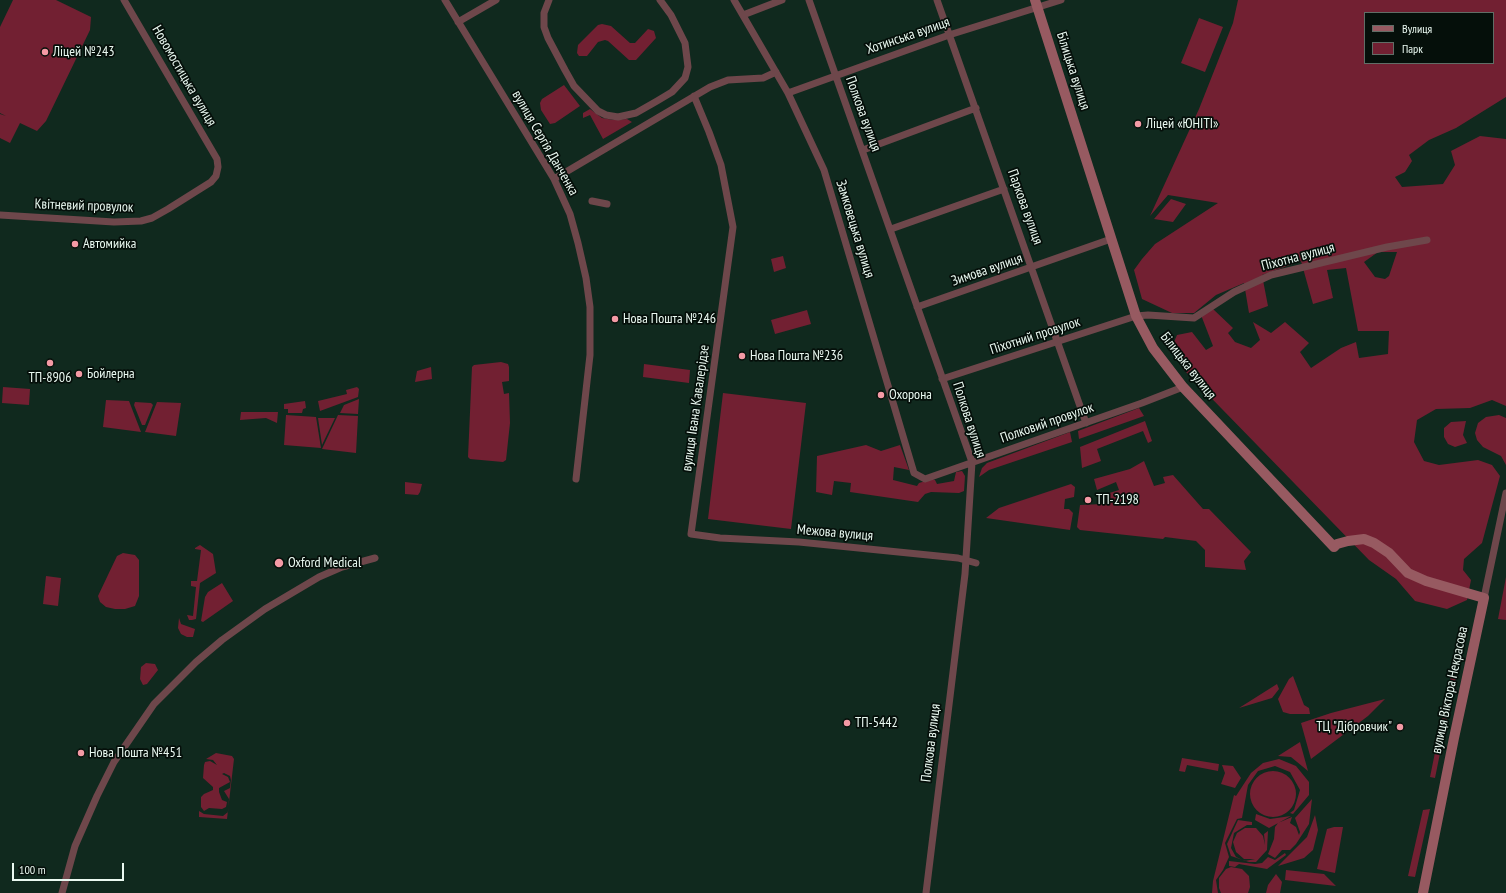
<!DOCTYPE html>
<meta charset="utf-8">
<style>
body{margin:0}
#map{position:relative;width:1506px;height:893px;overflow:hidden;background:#10291e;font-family:"PT Sans Narrow",sans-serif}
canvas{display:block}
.legend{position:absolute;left:1364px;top:12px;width:130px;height:52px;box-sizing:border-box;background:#050f0a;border:1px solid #616d66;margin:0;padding:5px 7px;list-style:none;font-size:12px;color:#eaf9f1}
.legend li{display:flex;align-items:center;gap:8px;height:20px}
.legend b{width:20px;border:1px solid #616d66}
.scale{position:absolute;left:12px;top:863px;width:112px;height:18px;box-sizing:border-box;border:2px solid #eaf9f1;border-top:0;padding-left:5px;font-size:12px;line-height:14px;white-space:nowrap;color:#eaf9f1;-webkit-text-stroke:3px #050f0a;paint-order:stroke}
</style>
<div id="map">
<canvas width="1506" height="893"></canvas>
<ul class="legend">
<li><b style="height:5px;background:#975a61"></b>Вулиця</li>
<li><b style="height:11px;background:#722032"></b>Парк</li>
</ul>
<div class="scale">100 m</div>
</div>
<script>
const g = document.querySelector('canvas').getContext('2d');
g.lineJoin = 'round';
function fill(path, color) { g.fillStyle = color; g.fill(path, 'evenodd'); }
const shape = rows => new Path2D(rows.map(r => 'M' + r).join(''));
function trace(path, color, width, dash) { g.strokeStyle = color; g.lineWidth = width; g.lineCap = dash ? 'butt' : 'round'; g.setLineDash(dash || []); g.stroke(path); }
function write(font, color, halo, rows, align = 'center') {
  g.font = font + ' "PT Sans Narrow",sans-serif'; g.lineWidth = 3.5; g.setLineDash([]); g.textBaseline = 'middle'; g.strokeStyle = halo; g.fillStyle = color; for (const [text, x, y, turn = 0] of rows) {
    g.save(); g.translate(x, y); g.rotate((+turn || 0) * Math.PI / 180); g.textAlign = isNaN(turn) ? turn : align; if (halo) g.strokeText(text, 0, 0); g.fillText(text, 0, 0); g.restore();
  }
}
fill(shape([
 [13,0,56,0,91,17,90,30,46,121,37,131,20,123,10,143,0,138,0,114,6,116,0,113,0,27],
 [1238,0,1506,0,1506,97,1456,128,1429,140,1409,155,1412,161,1405,172,1395,177,1402,187,1443,184,1455,165,1451,151,1480,136,1506,139,1506,406,1492,400,1470,408,1436,409,1417,420,1414,442,1424,461,1439,465,1478,460,1492,465,1500,476,1482,543,1464,559,1463,570,1471,580,1467,600,1447,609,1415,601,1396,579,1369,560,1184,370,1171,349,1177,335,1192,332,1206,350,1213,346,1201,315,1213,309,1233,328,1228,333,1235,342,1251,348,1260,340,1253,322,1271,333,1285,322,1309,343,1300,352,1311,368,1341,348,1356,342,1359,358,1388,354,1389,331,1358,331,1346,268,1327,270,1333,298,1313,304,1301,261,1262,275,1268,306,1249,313,1244,283,1216,295,1194,313,1172,313,1142,299,1134,270,1142,259,1155,244,1218,203,1168,195,1150,216,1199,109,1233,23],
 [1365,13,1493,13,1493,63,1365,63],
 [1378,252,1397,252,1389,276,1385,279,1375,277,1364,262],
 [1199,18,1223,27,1205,72,1181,63],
 [602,24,611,26,630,43,635,43,648,29,654,31,656,38,636,60,629,60,608,41,605,40,598,42,587,56,579,56,577,53,578,45,598,25],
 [564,85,580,106,555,123,550,124,541,110,540,103,542,99],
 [590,109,602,118,614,120,627,119,632,122,603,139,590,115,583,118,583,113],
 [1171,199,1186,204,1173,222,1154,219],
 [783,256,786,268,774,272,771,259],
 [807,310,811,324,775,334,771,320],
 [501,362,508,364,509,367,509,381,502,382,504,394,509,393,510,423,506,460,503,462,470,459,468,457,472,367,474,365],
 [644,364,690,370,689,383,643,377],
 [431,367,432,379,415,382,417,371],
 [3,387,30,389,29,405,2,403],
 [357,387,359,389,358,397,320,411,318,401,347,394,346,390],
 [723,393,806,403,791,529,708,519],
 [359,399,358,414,340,413,344,405],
 [106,400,129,401,141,432,103,427],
 [305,401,306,408,303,409,302,413,288,413,288,409,284,409,284,404],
 [135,402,151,403,153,405,145,425,142,425,134,405],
 [157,402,181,403,176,436,145,432],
 [1139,408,1144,416,1079,439,1078,431],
 [241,412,278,412,277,423,266,418,240,420],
 [286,415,316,417,321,448,284,445],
 [338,415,358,416,356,453,322,449],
 [1499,415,1506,418,1506,465,1501,456,1483,447,1477,440,1475,433,1478,423,1486,417],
 [318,418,335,418,322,445],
 [1145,421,1152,441,1148,443,1143,431,1097,449,1101,461,1082,468,1080,447],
 [1466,421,1463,435,1467,443,1455,447,1448,444,1444,437,1444,428,1451,422],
 [1070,432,1072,442,989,470,979,477,982,468,987,463],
 [866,445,881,451,900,445,909,470,894,467,893,480,917,486,919,483,932,479,935,480,937,484,954,481,956,472,962,471,965,476,964,491,959,493,931,492,925,494,918,502,850,492,851,483,834,481,832,495,816,492,817,456],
 [1144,461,1154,486,1165,483,1163,477,1173,475,1203,509,1209,509,1251,552,1244,561,1246,570,1205,567,1205,550,1196,541,1165,537,1163,539,1080,530,1077,527,1080,505,1103,504,1103,495,1119,490,1116,482,1097,490,1094,479,1130,469],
 [405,482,422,484,420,492,418,495,405,494],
 [1071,484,1075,487,1074,497,1065,499,1064,509,1069,509,1073,513,1070,530,986,518,999,508],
 [200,545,213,554,216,573,200,583,196,619,192,620,189,620,187,615,193,616,196,587,191,586,191,581,197,581,201,550,195,549,195,548],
 [123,553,135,555,139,560,139,596,135,606,125,609,115,609,106,607,100,602,98,596,117,556],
 [46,576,61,578,58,606,43,604],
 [1506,577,1506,620,1498,619],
 [222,583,233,601,203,622,201,621,205,597,208,592],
 [179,618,181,624,195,629,193,637,187,637,181,634,178,628],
 [146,663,155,664,158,670,147,684,143,685,140,679,141,667],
 [1293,676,1304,705,1309,708,1310,714,1290,714,1283,712,1278,699,1289,679],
 [1451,676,1456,677,1449,708,1444,707],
 [1277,684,1279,689,1272,698,1239,708],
 [1385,699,1368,716,1311,759,1301,723,1331,713],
 [1442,718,1447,719,1435,778,1430,777],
 [1300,742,1308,771,1291,757,1278,756],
 [216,753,232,756,234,759,227,819,199,817,199,811,204,814,223,816,228,812,229,799,224,791,230,788,231,780,230,776,224,773,222,774,228,777,230,782,219,788,219,792,222,800,227,802,226,807,222,809,209,808,204,811,201,807,201,797,204,794,213,790,213,787,203,778,204,765,205,762,210,761,217,765,213,760,206,759],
 [1182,758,1219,764,1218,771,1187,765,1185,772,1179,771],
 [1279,759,1296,766,1309,782,1309,795,1293,814,1290,813,1294,810,1300,790,1290,772,1275,766,1258,771,1248,785,1242,818,1237,819,1225,843,1229,857,1223,870,1216,880,1218,893,1212,893,1213,881,1234,795,1236,796,1251,773,1263,763],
 [1222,765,1233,766,1241,778,1235,788,1221,784,1225,773],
 '1250 794a23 23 0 1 1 46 0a23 23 0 1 1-46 0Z',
 [1312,799,1309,824,1296,844,1290,850,1282,850,1275,858,1268,854,1274,839,1275,827,1278,823,1292,817,1290,823,1296,827,1299,835,1300,832,1295,818],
 [1430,809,1415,877,1408,876,1423,810],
 [1256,814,1270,819,1291,816,1269,828,1255,820],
 [1315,815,1318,830,1313,850,1304,858,1278,866,1307,837],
 [1238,820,1252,822,1252,825,1247,825,1234,833,1231,848,1236,857,1245,861,1255,859,1244,859,1236,852,1233,842,1237,833,1245,828,1256,828,1263,836,1265,845,1264,834,1268,831,1267,850,1256,862,1249,862,1231,856,1227,844],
 [1334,827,1343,827,1335,873,1317,869,1327,829],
 [1285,853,1286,855,1267,869,1239,864,1235,867,1229,866,1229,861,1255,864,1262,863,1268,857,1275,860],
 [1231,867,1242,869,1249,876,1250,887,1248,893,1221,893,1219,888,1219,878,1226,869],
 [1286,870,1324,874,1336,886,1285,880],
 [1276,874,1282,882,1280,893,1266,893,1268,885]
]), '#722032');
trace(shape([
 [445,0,554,179,570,214,578,243,586,278,590,307,590,355,576,479],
 [549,0,544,13,544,27,548,38,565,70,574,86,598,111,606,115,618,117,636,113,657,101,672,92,685,78,688,67,685,43,671,15,660,0],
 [734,0,788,93,824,170,914,473,925,479,1142,403,1183,387],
 [809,0,972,462,965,574,926,893],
 [937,0,1086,423],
 [743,15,782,0],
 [458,22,496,0],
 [788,93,949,35,1061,0],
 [694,96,709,132,721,165,733,227,691,534,720,538,799,542,958,558,976,563],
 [863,150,976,108],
 [554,179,710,87,728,80,763,78,776,72],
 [592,201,607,204],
 [0,215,114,222,141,221,152,218,168,209,211,182,216,176,218,167,217,159,124,0],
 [891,229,1004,189],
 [917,307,1111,239],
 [942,379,1136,316,1148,315,1194,318,1234,292,1271,275,1387,247,1427,240],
 [1484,598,1506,493],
 [62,893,75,846,97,796,114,762,154,704,196,662,222,640,265,609,319,577,342,567,375,558]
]), '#6e474b', 7);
trace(shape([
 [1035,0,1136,316,1153,348,1183,387,1334,547,1337,544,1348,541,1364,539,1374,543,1389,553,1408,573,1426,581,1484,598,1454,738,1423,893]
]), '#975a61', 10);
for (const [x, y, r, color] of [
 [45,52,4,"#f49aa5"],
 [1138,124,4,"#f49aa5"],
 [75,244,4,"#f49aa5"],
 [615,319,4,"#f49aa5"],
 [742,356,4,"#f49aa5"],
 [50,363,4,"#f49aa5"],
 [79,374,4,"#f49aa5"],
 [881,395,4,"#f49aa5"],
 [1088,500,4,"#f49aa5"],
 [279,563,5,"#f49aa5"],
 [847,723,4,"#f49aa5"],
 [1400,727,4,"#f49aa5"],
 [81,753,4,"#f49aa5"]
]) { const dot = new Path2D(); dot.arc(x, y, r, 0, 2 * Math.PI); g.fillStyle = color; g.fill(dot); trace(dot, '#050f0a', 1.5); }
write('14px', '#eaf9f1', '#050f0a', [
 ["Хотинська вулиця",908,36,-19],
 ["Білицька вулиця",1073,71,72],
 ["Новомостицька вулиця",184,76,60],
 ["Полкова вулиця",863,114,70],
 ["вулиця Сергія Данченка",545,143,60],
 ["Квітневий провулок",84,206,2],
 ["Паркова вулиця",1025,207,70],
 ["Замковецька вулиця",855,229,73],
 ["Піхотна вулиця",1298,257,-15],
 ["Зимова вулиця",987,270,-19],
 ["Піхотний провулок",1035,336,-18],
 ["Білицька вулиця",1188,366,52],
 ["вулиця Івана Кавалерідзе",696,408,-82],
 ["Полкова вулиця",969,420,72],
 ["Полковий провулок",1047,423,-19],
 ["Межова вулиця",835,533,5],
 ["вулиця Віктора Некрасова",1450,690,-78],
 ["Полкова вулиця",931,743,-83]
]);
write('14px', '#eaf9f1', '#050f0a', [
 ["Ліцей №243",53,52],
 ["Ліцей «ЮНІТІ»",1146,124],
 ["Автомийка",83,244],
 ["Нова Пошта №246",623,319],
 ["Нова Пошта №236",750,356],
 ["Бойлерна",87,374],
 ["ТП-8906",50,378,"center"],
 ["Охорона",889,395],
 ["ТП-2198",1096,500],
 ["Oxford Medical",288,563],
 ["ТП-5442",855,723],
 ["ТЦ \"Дібровчик\"",1392,727,"right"],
 ["Нова Пошта №451",89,753]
], 'left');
</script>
